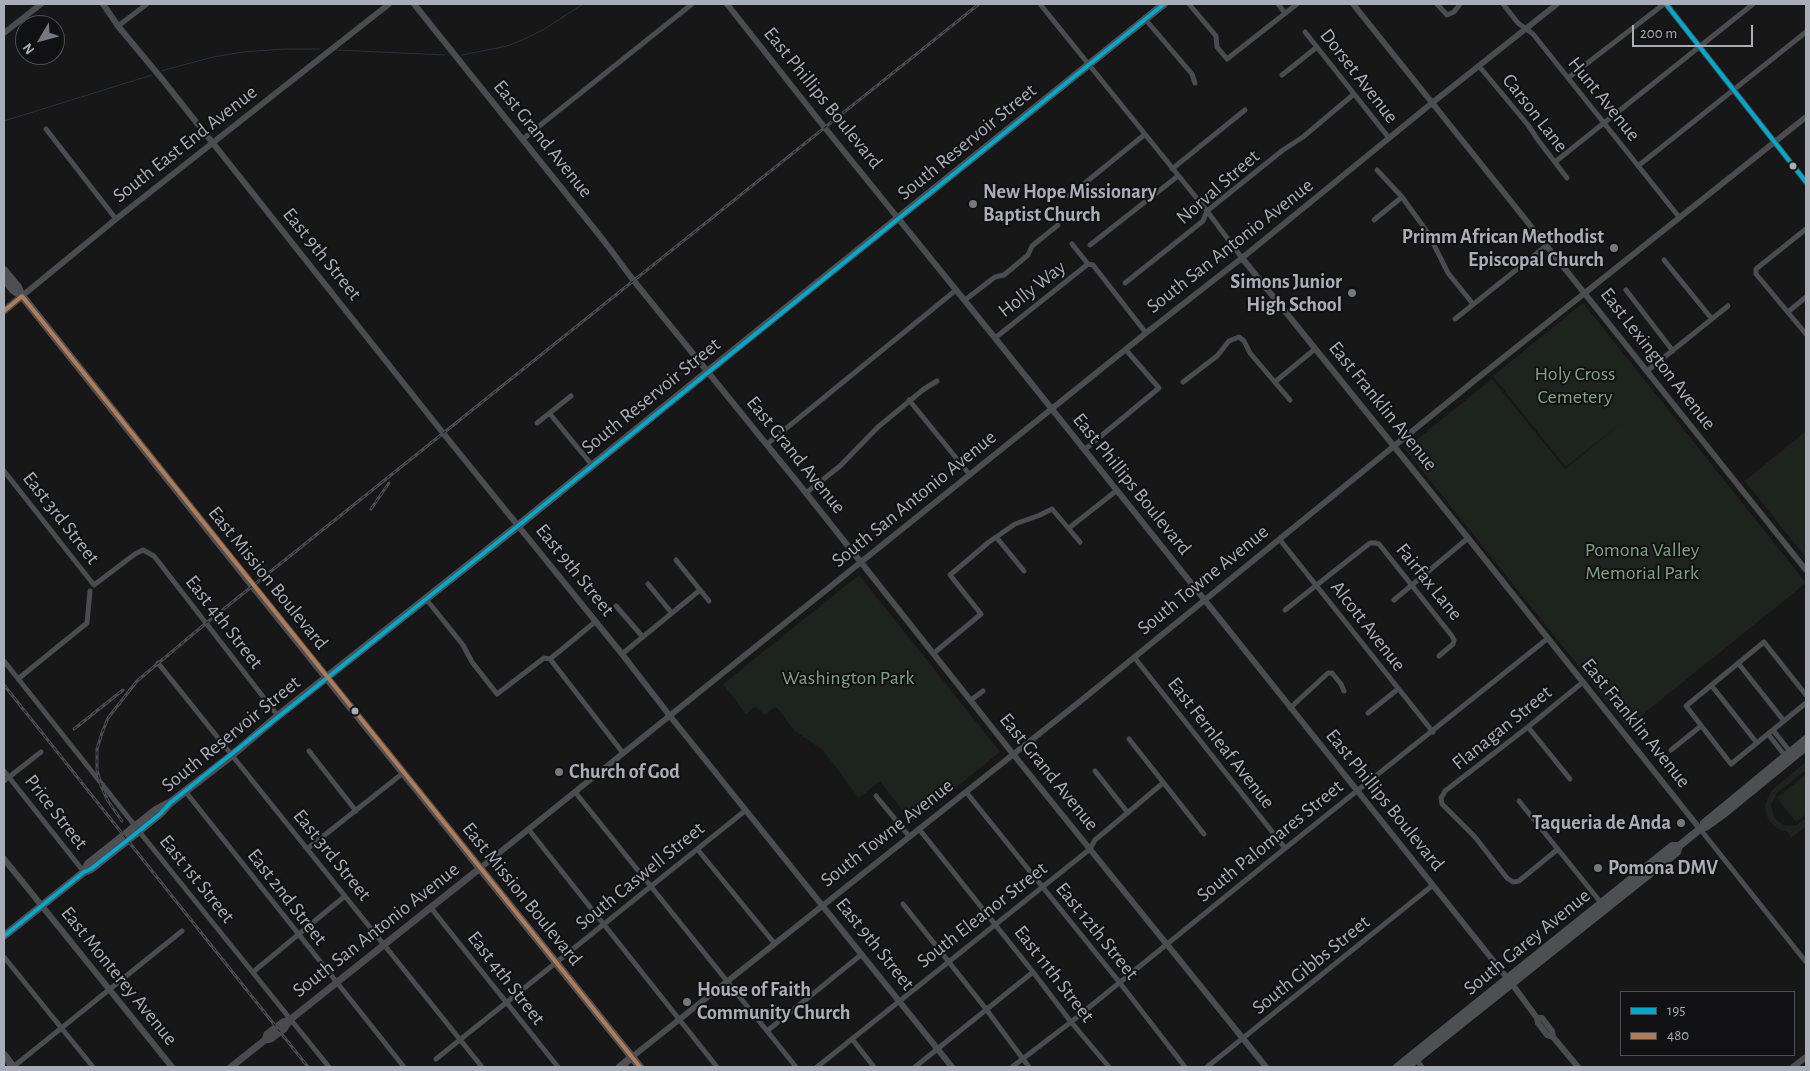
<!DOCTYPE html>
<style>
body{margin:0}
#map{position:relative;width:1810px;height:1071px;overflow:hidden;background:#171717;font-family:"Alegreya Sans",sans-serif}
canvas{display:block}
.frame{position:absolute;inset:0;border:5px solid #a8adb8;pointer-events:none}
.legend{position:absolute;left:1620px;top:991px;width:175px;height:65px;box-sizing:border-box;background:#111113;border:1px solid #4d4f55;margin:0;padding:6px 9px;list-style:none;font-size:15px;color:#a8adb8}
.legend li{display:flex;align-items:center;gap:10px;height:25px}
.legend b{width:25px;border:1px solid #4d4f55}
.north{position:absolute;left:15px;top:15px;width:50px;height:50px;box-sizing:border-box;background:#111113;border:1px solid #4d4f55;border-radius:50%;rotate:233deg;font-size:14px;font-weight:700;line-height:20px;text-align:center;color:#a8adb8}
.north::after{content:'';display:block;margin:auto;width:18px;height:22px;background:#757880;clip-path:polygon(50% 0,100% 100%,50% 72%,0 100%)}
.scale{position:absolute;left:1632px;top:25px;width:121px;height:22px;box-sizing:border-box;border:2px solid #a8adb8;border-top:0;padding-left:6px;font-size:15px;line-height:18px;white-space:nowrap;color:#a8adb8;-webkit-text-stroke:4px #111113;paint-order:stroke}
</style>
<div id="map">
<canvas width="1810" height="1071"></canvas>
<div class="frame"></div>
<ul class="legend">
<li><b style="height:6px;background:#00a9ce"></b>195</li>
<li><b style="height:6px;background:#b07c57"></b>480</li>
</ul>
<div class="north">N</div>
<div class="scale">200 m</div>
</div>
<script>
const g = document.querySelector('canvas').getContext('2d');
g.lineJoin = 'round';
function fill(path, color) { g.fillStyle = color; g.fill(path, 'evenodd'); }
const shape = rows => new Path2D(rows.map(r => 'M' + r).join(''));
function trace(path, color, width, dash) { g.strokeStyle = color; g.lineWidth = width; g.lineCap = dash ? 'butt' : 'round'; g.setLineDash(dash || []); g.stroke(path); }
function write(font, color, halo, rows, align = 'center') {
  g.font = font + ' "Alegreya Sans",sans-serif'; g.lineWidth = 4; g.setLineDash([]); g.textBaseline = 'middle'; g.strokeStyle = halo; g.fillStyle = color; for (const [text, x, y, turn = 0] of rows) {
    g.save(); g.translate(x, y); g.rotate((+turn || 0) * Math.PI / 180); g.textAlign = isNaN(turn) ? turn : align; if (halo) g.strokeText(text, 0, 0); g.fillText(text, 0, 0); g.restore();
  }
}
fill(shape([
 [1583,303,1806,583,1627,727,1405,449,1492,379,1565,469,1634,413,1566,467,1493,376],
 [1806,431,1806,558,1745,481],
 [859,575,1000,752,914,821,910,820,880,781,859,798,823,750,795,731,777,708,775,707,764,715,756,706,746,714,723,684],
 [1806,762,1806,770,1777,793,1771,805,1774,818,1783,825,1795,826,1806,819,1806,826,1791,838,1788,832,1778,829,1770,822,1766,814,1765,804,1772,790],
 [1806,774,1806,814,1796,822,1777,798]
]), '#1d241e');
trace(shape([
 [336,50,445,55],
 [462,55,507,46,520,41,543,30,583,4],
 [161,71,213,57,243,52,284,49,319,49],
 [4,121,152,75]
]), '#2a3239', 1);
trace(shape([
 [1040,4,1207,211,1242,258],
 [1189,4,1216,36,1217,47,1227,59,1297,4],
 [1278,4,1285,13],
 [1437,4,1447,15,1454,12,1460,4],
 [1503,4,1518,23,1533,34,1679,217],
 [1145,19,1192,74,1195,83],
 [118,26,147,4],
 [1305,32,1389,138],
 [1479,66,1528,125,1538,140,1567,178],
 [1282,75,1317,47],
 [1568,78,1664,4],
 [46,129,116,219],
 [523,139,692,4],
 [1555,162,1753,4],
 [1638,166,1806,32],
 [1172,169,1245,110],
 [1377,170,1402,197,1428,233,1448,273,1473,304],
 [1069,196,1144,135],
 [1374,220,1402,197],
 [1806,229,1756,269,1756,274,1806,334],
 [1072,244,1088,264,1093,265,1146,333],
 [1090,245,1178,176],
 [1664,260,1712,319],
 [1125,283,1203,221,1207,211,1283,150,1303,137,1354,94],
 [1626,290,1673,351],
 [965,300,995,277,1004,275,1028,255,1032,246,1058,225],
 [1788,312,1806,297],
 [1455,319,1546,246],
 [995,338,1088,264],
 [1647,371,1728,306],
 [1276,381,1315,349],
 [1183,382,1217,356,1229,341,1239,337,1244,341,1250,353,1290,400],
 [909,400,970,475],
 [550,414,592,465],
 [537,423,571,396],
 [767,444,956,290],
 [1084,450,1159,388,1126,350],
 [4,471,94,585,135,554,143,550,154,556,278,716],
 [806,493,840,466,878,427,924,389,937,381],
 [1069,528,1116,491],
 [997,538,1024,571],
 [1280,540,1433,732],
 [676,560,709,601],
 [648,584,671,612],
 [426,599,463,645,472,662,497,694,544,658,550,659,595,622],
 [1394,600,1468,538],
 [616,606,642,636],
 [1285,610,1370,543,1375,543,1379,544,1452,636,1454,640,1453,644,1439,656],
 [934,653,981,614,950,575,989,542,1015,524,1040,515,1052,509,1080,542],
 [622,654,700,590],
 [1134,657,1285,848],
 [550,659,623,753],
 [4,661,132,822],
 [158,663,482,1067],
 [1738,663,1784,721],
 [18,679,87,623,90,591],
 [1711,685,1757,743],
 [1806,695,1764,642,1686,706,1731,764,1806,703],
 [971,700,983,691],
 [1290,708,1328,673,1332,673,1341,684,1344,691],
 [1368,713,1398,689],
 [1528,727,1570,779],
 [1773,730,1791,753],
 [1768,734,1786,757],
 [1129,739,1204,834],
 [1671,750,1701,726],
 [309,751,356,811],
 [4,771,84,872],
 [1095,771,1128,813],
 [4,781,41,752],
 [185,791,404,1067],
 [575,792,796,1067],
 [966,792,1120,983,1185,1067],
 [876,796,909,836],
 [1519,801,1602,904],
 [919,829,1033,972,1071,1022,1109,1067],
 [1700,829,1806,962],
 [529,830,717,1067],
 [142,835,329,1067],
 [307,849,403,773],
 [1558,849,1519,881,1513,882,1507,878,1475,837,1442,804,1441,798,1445,791,1528,727,1583,682],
 [698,850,775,944],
 [903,904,986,1009,1029,1067],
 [431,908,558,1067],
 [4,957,93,1067],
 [253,972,345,896],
 [767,1031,862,954],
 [852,1039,874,1067],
 [436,1059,746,810],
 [1417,1060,1422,1067],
 [13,1067,182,931],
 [817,1067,1090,849,1095,840,1163,783],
 [915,1067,1033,972],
 [1012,1067,1071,1022,1278,854,1547,639],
 [1207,1067,1433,885]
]), '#4b4c50', 5);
trace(shape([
 [103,4,118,26,162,79,443,433,622,654,670,716,952,1067],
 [414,4,604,241,634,281,806,493,1013,754,1266,1067],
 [727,4,825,128,995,338,1512,984,1537,1018,1538,1023,1547,1035,1553,1037],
 [1353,4,1806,570],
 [1666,4,1806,182],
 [4,33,41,4],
 [1242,258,1468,538,1700,829],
 [22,296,116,219,389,4],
 [4,859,172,1067],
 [479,869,1146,333,1242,258,1432,103,1557,4],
 [1537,1018,1542,1018,1552,1031,1553,1037,1578,1067],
 [632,1057,1083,699,1474,381,1806,117],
 [1793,1067,1806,1057]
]), '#4b4c50', 6);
trace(shape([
 [4,311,22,296],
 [265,1040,267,1034,283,1022,291,1019,479,869],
 [231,1067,265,1040,271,1039,284,1029,291,1019]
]), '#4a4a4e', 7);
trace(shape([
 [4,270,18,287,22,296,253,586,640,1067],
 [4,279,13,290,22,296],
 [1704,823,1806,739],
 [84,872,88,864,156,810,167,804],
 [4,936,84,872,91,869,129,839,160,814,170,803,232,755,278,716,519,525,748,339,1164,4],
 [4,1055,13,1067],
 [620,1067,632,1057],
 [1397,1067,1672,846,1679,846],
 [1407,1067,1677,852,1679,846,1700,829,1707,826,1725,813,1806,747]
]), '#4d4f52', 8);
const rail = shape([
 [371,509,389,483],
 [4,685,308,1067],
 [74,729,123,690],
 [122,821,108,801,101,786,97,769,97,749,102,733,108,718,137,681,205,624,979,4]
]);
trace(rail, '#4b4c4f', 3);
trace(rail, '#111113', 1, [4]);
trace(shape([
 [132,822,142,835]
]), '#4b4c50', 5);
trace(shape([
 [1666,4,1806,182],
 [4,936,84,872,91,869,129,839,160,814,170,803,519,525,1164,4]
]), '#00a9ce', 4);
trace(shape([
 [4,311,22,296,640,1067]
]), '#b07c57', 4);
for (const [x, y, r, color] of [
 [1793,166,4.5,"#a8adb8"],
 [973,204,5,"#757880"],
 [1614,248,5,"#757880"],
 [1352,293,5,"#757880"],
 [355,711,4.5,"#a8adb8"],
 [559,772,5,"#757880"],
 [1681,823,5,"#757880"],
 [1598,868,5,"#757880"],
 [687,1002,5,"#757880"]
]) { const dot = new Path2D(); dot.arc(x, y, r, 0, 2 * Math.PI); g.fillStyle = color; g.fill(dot); trace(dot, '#111113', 2); }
write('20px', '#a8adb8', '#111113', [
 ["Dorset Avenue",1359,76,52],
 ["East Phillips Boulevard",823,98,51],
 ["Hunt Avenue",1604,99,51],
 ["Carson Lane",1535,113,52],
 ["East Grand Avenue",543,139,51],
 ["South Reservoir Street",967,142,-39],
 ["South East End Avenue",185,144,-38],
 ["Norval Street",1218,187,-41],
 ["South San Antonio Avenue",1230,246,-38],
 ["East 9th Street",322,254,51],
 ["Holly Way",1032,289,-38],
 ["East Lexington Avenue",1658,359,52],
 ["South Reservoir Street",651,396,-39],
 ["East Franklin Avenue",1383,406,51],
 ["East Grand Avenue",796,455,51],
 ["East Phillips Boulevard",1132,484,51],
 ["South San Antonio Avenue",914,499,-39],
 ["East 3rd Street",61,518,52],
 ["East 9th Street",575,570,51],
 ["East Mission Boulevard",268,578,51],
 ["South Towne Avenue",1203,580,-39],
 ["Fairfax Lane",1429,582,51],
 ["East 4th Street",224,622,52],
 ["Alcott Avenue",1368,626,52],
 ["East Franklin Avenue",1636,723,51],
 ["Flanagan Street",1502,728,-39],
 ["South Reservoir Street",231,734,-39],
 ["East Fernleaf Avenue",1221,743,52],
 ["East Grand Avenue",1049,772,51],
 ["East Phillips Boulevard",1385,800,51],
 ["Price Street",56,812,52],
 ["South Towne Avenue",887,833,-38],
 ["South Palomares Street",1270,841,-39],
 ["East 3rd Street",332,855,51],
 ["South Caswell Street",640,876,-39],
 ["East 1st Street",197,879,51],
 ["East Mission Boulevard",522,894,51],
 ["East 2nd Street",287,897,52],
 ["South Eleanor Street",982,915,-38],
 ["South San Antonio Avenue",376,930,-38],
 ["East 12th Street",1097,931,51],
 ["South Garey Avenue",1527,942,-39],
 ["East 9th Street",875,944,51],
 ["South Gibbs Street",1311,965,-39],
 ["East 11th Street",1054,974,52],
 ["East Monterey Avenue",119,976,51],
 ["East 4th Street",506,978,52]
]);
write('bold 20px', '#a8adb8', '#111113', [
 ["New Hope Missionary",983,192],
 ["Baptist Church",983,215],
 ["Primm African Methodist",1604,237,"right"],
 ["Episcopal Church",1604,260,"right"],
 ["Simons Junior",1342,282,"right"],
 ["High School",1342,305,"right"],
 ["Church of God",569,772],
 ["Taqueria de Anda",1671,823,"right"],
 ["Pomona DMV",1608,868],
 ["House of Faith",697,990],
 ["Community Church",697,1013]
], 'left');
write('20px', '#7fa381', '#111113', [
 ["Holy Cross",1575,374],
 ["Cemetery",1575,397],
 ["Pomona Valley",1642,550],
 ["Memorial Park",1642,573],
 ["Washington Park",848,678]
]);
</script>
